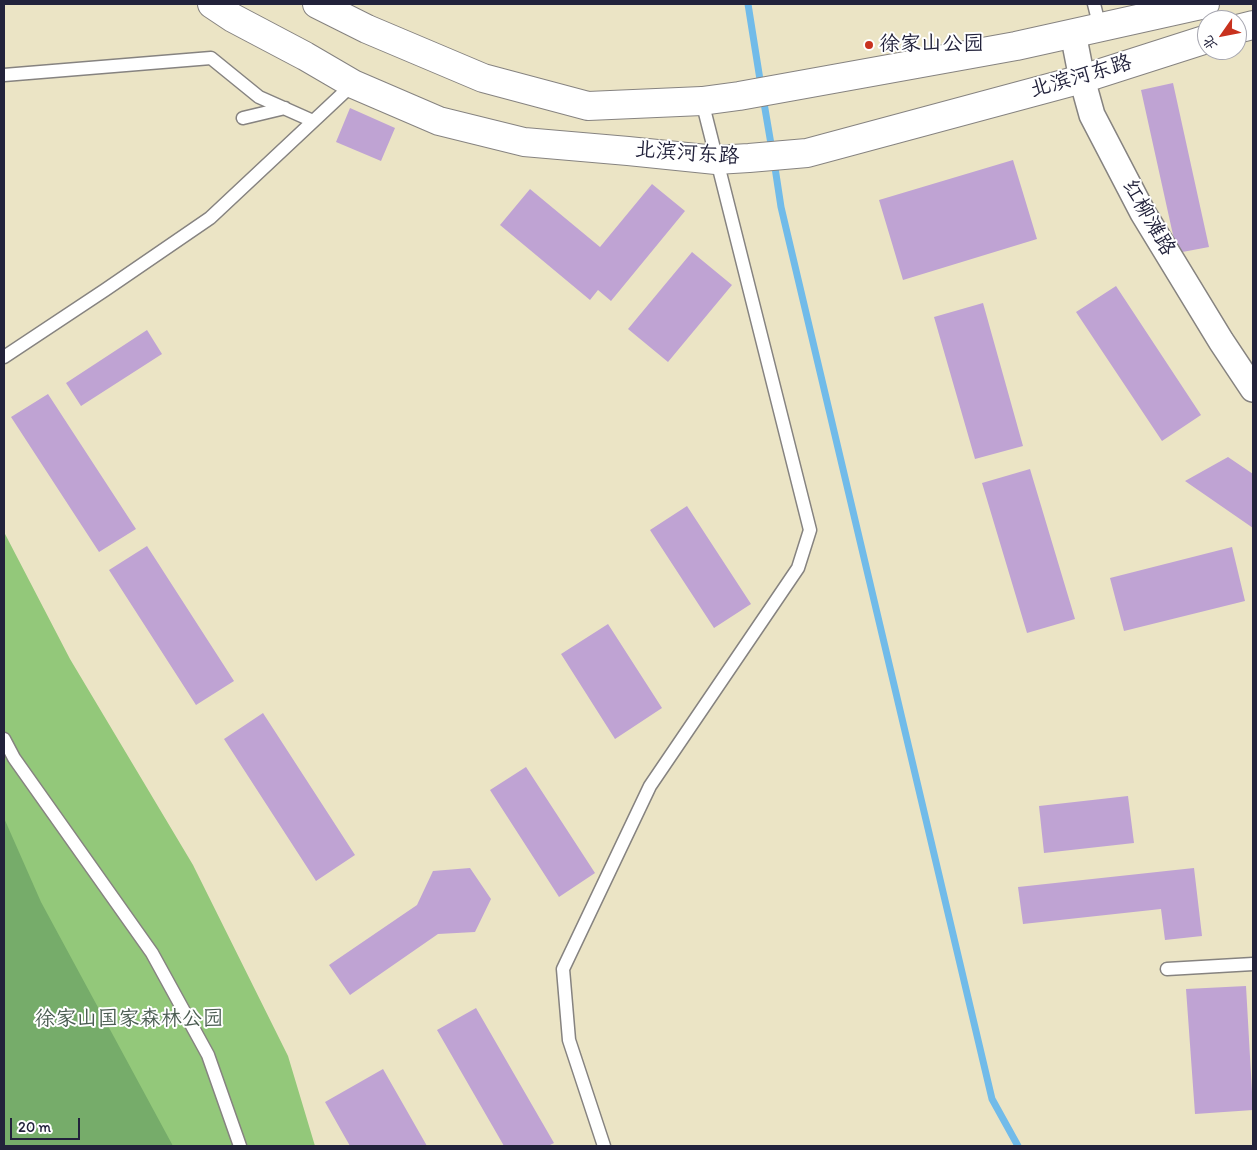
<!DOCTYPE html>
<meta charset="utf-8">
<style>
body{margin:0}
#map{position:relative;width:1257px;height:1150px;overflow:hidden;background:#ebe4c5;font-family:Itim,"LXGW WenKai TC",sans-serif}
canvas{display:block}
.frame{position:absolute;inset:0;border:5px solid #22223b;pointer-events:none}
.north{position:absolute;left:1197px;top:10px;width:50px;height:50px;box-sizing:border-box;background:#fff;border:1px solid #a7a7b1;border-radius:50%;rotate:237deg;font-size:14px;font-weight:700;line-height:20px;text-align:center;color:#22223b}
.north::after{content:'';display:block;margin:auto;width:18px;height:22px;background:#c8321e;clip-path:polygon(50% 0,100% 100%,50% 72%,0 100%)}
.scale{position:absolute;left:10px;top:1118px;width:70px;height:22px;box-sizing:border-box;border:2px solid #22223b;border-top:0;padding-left:6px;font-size:15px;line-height:18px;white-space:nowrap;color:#22223b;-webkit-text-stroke:4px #fff;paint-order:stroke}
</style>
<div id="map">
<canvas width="1257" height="1150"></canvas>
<div class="frame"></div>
<div class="north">北</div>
<div class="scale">20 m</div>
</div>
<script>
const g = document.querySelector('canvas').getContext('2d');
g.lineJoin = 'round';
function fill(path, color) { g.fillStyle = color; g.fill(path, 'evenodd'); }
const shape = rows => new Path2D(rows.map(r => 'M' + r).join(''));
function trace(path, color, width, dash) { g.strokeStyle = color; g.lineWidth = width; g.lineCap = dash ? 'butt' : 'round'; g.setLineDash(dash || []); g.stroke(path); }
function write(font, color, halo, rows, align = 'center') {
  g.font = font + ' Itim,"LXGW WenKai TC",sans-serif'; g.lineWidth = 4; g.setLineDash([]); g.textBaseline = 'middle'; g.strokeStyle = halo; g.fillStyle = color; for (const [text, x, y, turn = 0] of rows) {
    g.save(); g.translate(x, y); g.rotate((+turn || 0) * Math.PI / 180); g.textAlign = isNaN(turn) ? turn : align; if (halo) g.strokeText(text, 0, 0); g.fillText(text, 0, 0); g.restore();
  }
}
fill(shape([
 [4,532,70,659,193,865,288,1056,315,1146,4,1146]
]), '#93c87a');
fill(shape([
 [4,818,41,902,173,1146,4,1146]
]), '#76ac6a');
trace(shape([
 [748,4,761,86],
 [763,97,772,150],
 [774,161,781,207,992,1099,1018,1146]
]), '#71bbe9', 7);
fill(shape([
 [1173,83,1209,247,1177,253,1141,90],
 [350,108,395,128,381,161,336,142],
 [1013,160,1037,239,903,280,879,200],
 [652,184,685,211,611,301,598,290,590,300,500,225,530,189,600,247],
 [692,252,732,285,668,362,628,329],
 [1116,286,1201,415,1162,441,1076,312],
 [983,303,1023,446,975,459,934,317],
 [147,330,162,354,81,406,66,383],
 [48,394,136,529,99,552,11,417],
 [1228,457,1253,474,1253,528,1185,481],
 [1030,469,1075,619,1027,633,982,483],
 [687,506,751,604,714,628,650,530],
 [147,546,234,681,196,705,109,570],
 [1232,547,1245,601,1124,631,1110,578],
 [608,624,662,708,615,739,561,654],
 [263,713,355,855,316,881,224,739],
 [526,767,595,873,559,897,490,790],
 [1128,796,1134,843,1044,853,1039,806],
 [470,868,491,899,475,932,438,934,350,995,329,965,417,905,433,871],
 [1194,868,1202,936,1165,940,1161,909,1023,924,1018,887],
 [1246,986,1253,1110,1195,1114,1186,989],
 [476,1008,554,1143,548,1146,504,1146,437,1030],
 [383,1069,427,1146,350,1146,325,1102]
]), '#bfa3d3');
const service = shape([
 [1094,4,1100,28],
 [4,75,211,58,259,97,313,121],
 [243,118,285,108],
 [4,357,105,290,210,218,353,84],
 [4,739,14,758,152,953,208,1055,240,1146],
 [1167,969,1253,964],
 [604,1146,569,1040,563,969,650,786,798,568,810,530,702,101]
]);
const minor = shape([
 [1073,33,1082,79,1092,115,1143,213,1221,341,1253,389]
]);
const primary = shape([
 [212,4,233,18,305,56,353,84,439,121,524,142,628,151,716,160,749,158,807,153,1082,79,1207,39],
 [317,4,367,29,483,78,588,106,702,101,739,96,1016,46,1205,4],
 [1237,29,1253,25]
]);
trace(service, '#868380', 15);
trace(minor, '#868380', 28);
trace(primary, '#868380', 30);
trace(service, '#fff', 12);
trace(minor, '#fff', 25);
trace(primary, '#fff', 28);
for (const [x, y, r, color] of [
 [869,45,5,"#c8321e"]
]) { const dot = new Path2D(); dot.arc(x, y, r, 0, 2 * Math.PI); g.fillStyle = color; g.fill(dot); trace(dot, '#fff', 2); }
write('21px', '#22223b', '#fff', [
 ["徐家山公园",879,45]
], 'left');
write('21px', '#22223b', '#fff', [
 ["北滨河东路",1081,77,-16],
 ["北滨河东路",687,154,4],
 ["红柳滩路",1148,218,60]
]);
write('21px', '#4a5c51', '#fff', [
 ["徐家山国家森林公园",129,1020]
]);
</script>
